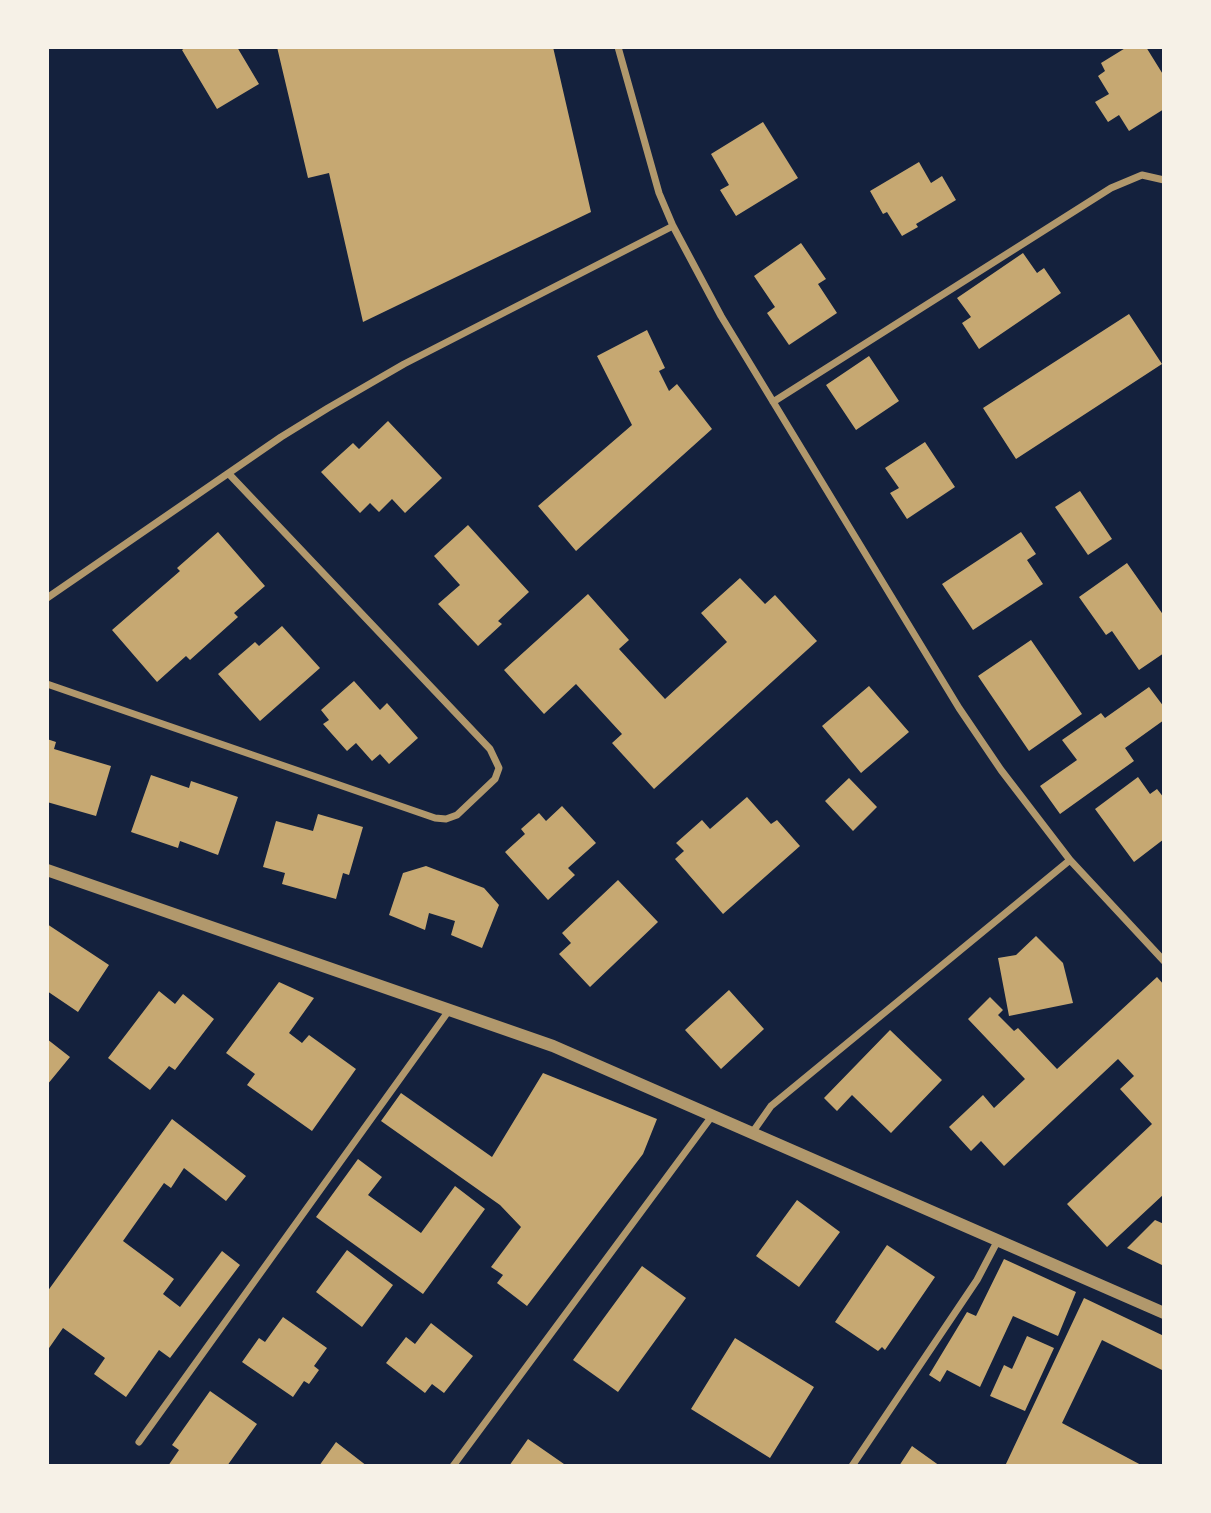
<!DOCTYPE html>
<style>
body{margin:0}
#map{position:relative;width:1211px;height:1513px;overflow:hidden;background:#14213d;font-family:Montserrat,sans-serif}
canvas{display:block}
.frame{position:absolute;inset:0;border:49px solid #f6f1e7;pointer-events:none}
</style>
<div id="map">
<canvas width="1211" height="1513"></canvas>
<div class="frame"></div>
</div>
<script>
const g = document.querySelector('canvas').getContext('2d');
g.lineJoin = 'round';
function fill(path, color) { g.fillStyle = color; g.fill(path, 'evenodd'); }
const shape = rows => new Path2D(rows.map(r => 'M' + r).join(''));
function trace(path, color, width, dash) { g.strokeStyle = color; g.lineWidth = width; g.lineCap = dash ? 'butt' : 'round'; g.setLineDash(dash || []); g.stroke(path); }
fill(shape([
 [186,47,237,47,259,84,217,109,182,50],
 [277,47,553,47,591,212,363,322,329,173,308,178],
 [1127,47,1146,47,1164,76,1164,109,1129,131,1119,115,1108,122,1095,102,1109,94,1098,76,1105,71,1101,63],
 [763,122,798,178,736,216,720,190,729,185,711,154],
 [919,162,931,183,942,176,956,200,916,224,918,227,902,236,887,212,883,214,870,191],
 [801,243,826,279,818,284,837,313,789,345,767,313,775,307,754,276],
 [1023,253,1037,273,1044,268,1061,293,979,349,962,323,971,317,957,298],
 [1129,314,1162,364,1016,459,983,408],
 [647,330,665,368,659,371,669,391,677,384,712,429,576,551,538,506,632,425,597,356],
 [869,356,899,401,856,430,826,385],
 [388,421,442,478,405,513,392,499,379,512,370,503,360,513,321,472,353,443,359,449],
 [925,442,955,487,907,519,890,493,899,488,885,468],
 [1080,491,1112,539,1088,555,1055,507],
 [468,525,529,592,498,621,502,624,478,646,438,604,460,585,434,556],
 [218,532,265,586,234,613,238,617,190,660,186,656,157,682,112,630,180,571,177,568],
 [1021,532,1036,554,1027,560,1043,584,973,630,942,584],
 [1127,563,1164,616,1164,653,1139,670,1112,631,1106,635,1079,597],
 [740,578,765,604,775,595,817,641,654,789,612,743,622,734,576,684,544,714,504,670,588,594,629,640,619,649,665,699,727,642,701,613],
 [282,626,320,668,260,721,218,674,255,642,259,646],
 [1031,640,1082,714,1029,751,978,676],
 [354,681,380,710,387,703,418,738,389,764,380,754,372,761,356,743,347,751,323,724,329,720,321,710],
 [869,686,909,732,861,773,822,726],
 [1149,687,1164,707,1164,720,1125,748,1134,761,1060,814,1040,786,1077,760,1062,740,1101,713,1105,718],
 [47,739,56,742,54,749,111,766,96,816,47,802],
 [151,775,189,788,191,781,238,797,218,855,180,841,178,848,131,832],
 [1138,777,1150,794,1157,789,1164,798,1164,839,1134,862,1095,809],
 [849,778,877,807,853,831,825,801],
 [747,797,771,824,777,820,800,846,723,914,675,859,684,851,676,843,702,820,710,829],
 [562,806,596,843,568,868,575,875,548,900,505,852,525,834,521,829,539,813,546,821],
 [318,814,363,827,349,875,343,873,336,899,282,884,285,873,263,867,276,821,313,831],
 [426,866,484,888,499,905,482,948,451,935,455,921,429,913,425,930,389,915,403,873],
 [618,880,658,922,590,987,559,954,571,943,562,933],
 [47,924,109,965,78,1012,47,991],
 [1036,936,1063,963,1073,1003,1009,1016,998,958,1016,955],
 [1157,977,1164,985,1164,1194,1107,1247,1067,1204,1152,1124,1120,1089,1134,1076,1118,1059,1004,1166,981,1141,971,1151,949,1127,983,1095,994,1108,1025,1079,968,1019,990,997,1003,1010,998,1015,1014,1031,1018,1028,1057,1069],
 [279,982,314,998,289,1033,302,1043,309,1035,356,1069,312,1131,247,1085,255,1074,226,1053],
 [729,990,764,1029,721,1069,685,1030],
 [159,991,175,1004,183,994,214,1019,175,1070,169,1066,150,1090,108,1058],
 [890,1030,942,1080,891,1133,852,1095,837,1111,824,1098],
 [47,1039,70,1057,47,1085],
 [543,1073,657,1119,643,1154,527,1306,497,1283,503,1275,491,1267,521,1227,500,1205,381,1121,401,1093,492,1157],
 [172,1119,246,1176,226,1201,184,1168,171,1188,164,1183,123,1241,174,1279,163,1294,180,1307,222,1251,240,1265,170,1358,159,1350,126,1397,94,1374,105,1358,63,1328,47,1351,47,1292],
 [358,1159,382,1177,368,1195,421,1233,455,1186,485,1209,423,1294,316,1217],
 [797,1200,840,1232,799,1287,756,1256],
 [1155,1220,1164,1224,1164,1266,1127,1248],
 [887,1245,935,1277,885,1350,882,1347,878,1351,835,1322],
 [347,1250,393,1285,362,1327,316,1292],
 [1004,1259,1076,1292,1058,1336,1013,1316,980,1387,947,1370,940,1382,929,1375,967,1312,976,1316],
 [642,1266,686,1298,618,1392,573,1360],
 [1084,1298,1164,1336,1164,1371,1102,1340,1062,1423,1143,1466,1005,1466],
 [283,1317,327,1348,314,1366,319,1370,309,1384,304,1381,293,1397,242,1362,259,1338,265,1342],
 [431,1323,473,1356,444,1393,432,1384,425,1393,386,1363,406,1337,415,1344],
 [1027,1336,1054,1348,1025,1411,990,1396,1004,1365,1012,1369],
 [735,1338,814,1387,770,1458,691,1409],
 [210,1391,257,1424,227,1466,168,1466,179,1450,172,1445],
 [528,1439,564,1464,562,1466,509,1466],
 [336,1442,367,1466,319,1466],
 [912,1446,940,1466,899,1466]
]), '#c6a872');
trace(shape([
 [618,47,659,193,673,226,721,316,959,708,1001,770,1070,860,1164,961],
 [773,402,1111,188,1142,175,1164,180],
 [47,598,281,437,328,408,404,364,673,226],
 [47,684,435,818,446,819,457,815,495,779,499,768,490,749,229,474],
 [752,1133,771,1106,1070,860],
 [139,1442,450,1009],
 [453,1466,712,1116],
 [852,1466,977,1280,998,1240]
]), '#b1986c', 7);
trace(shape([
 [47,870,553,1046,1164,1313]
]), '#b1986c', 12);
</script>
